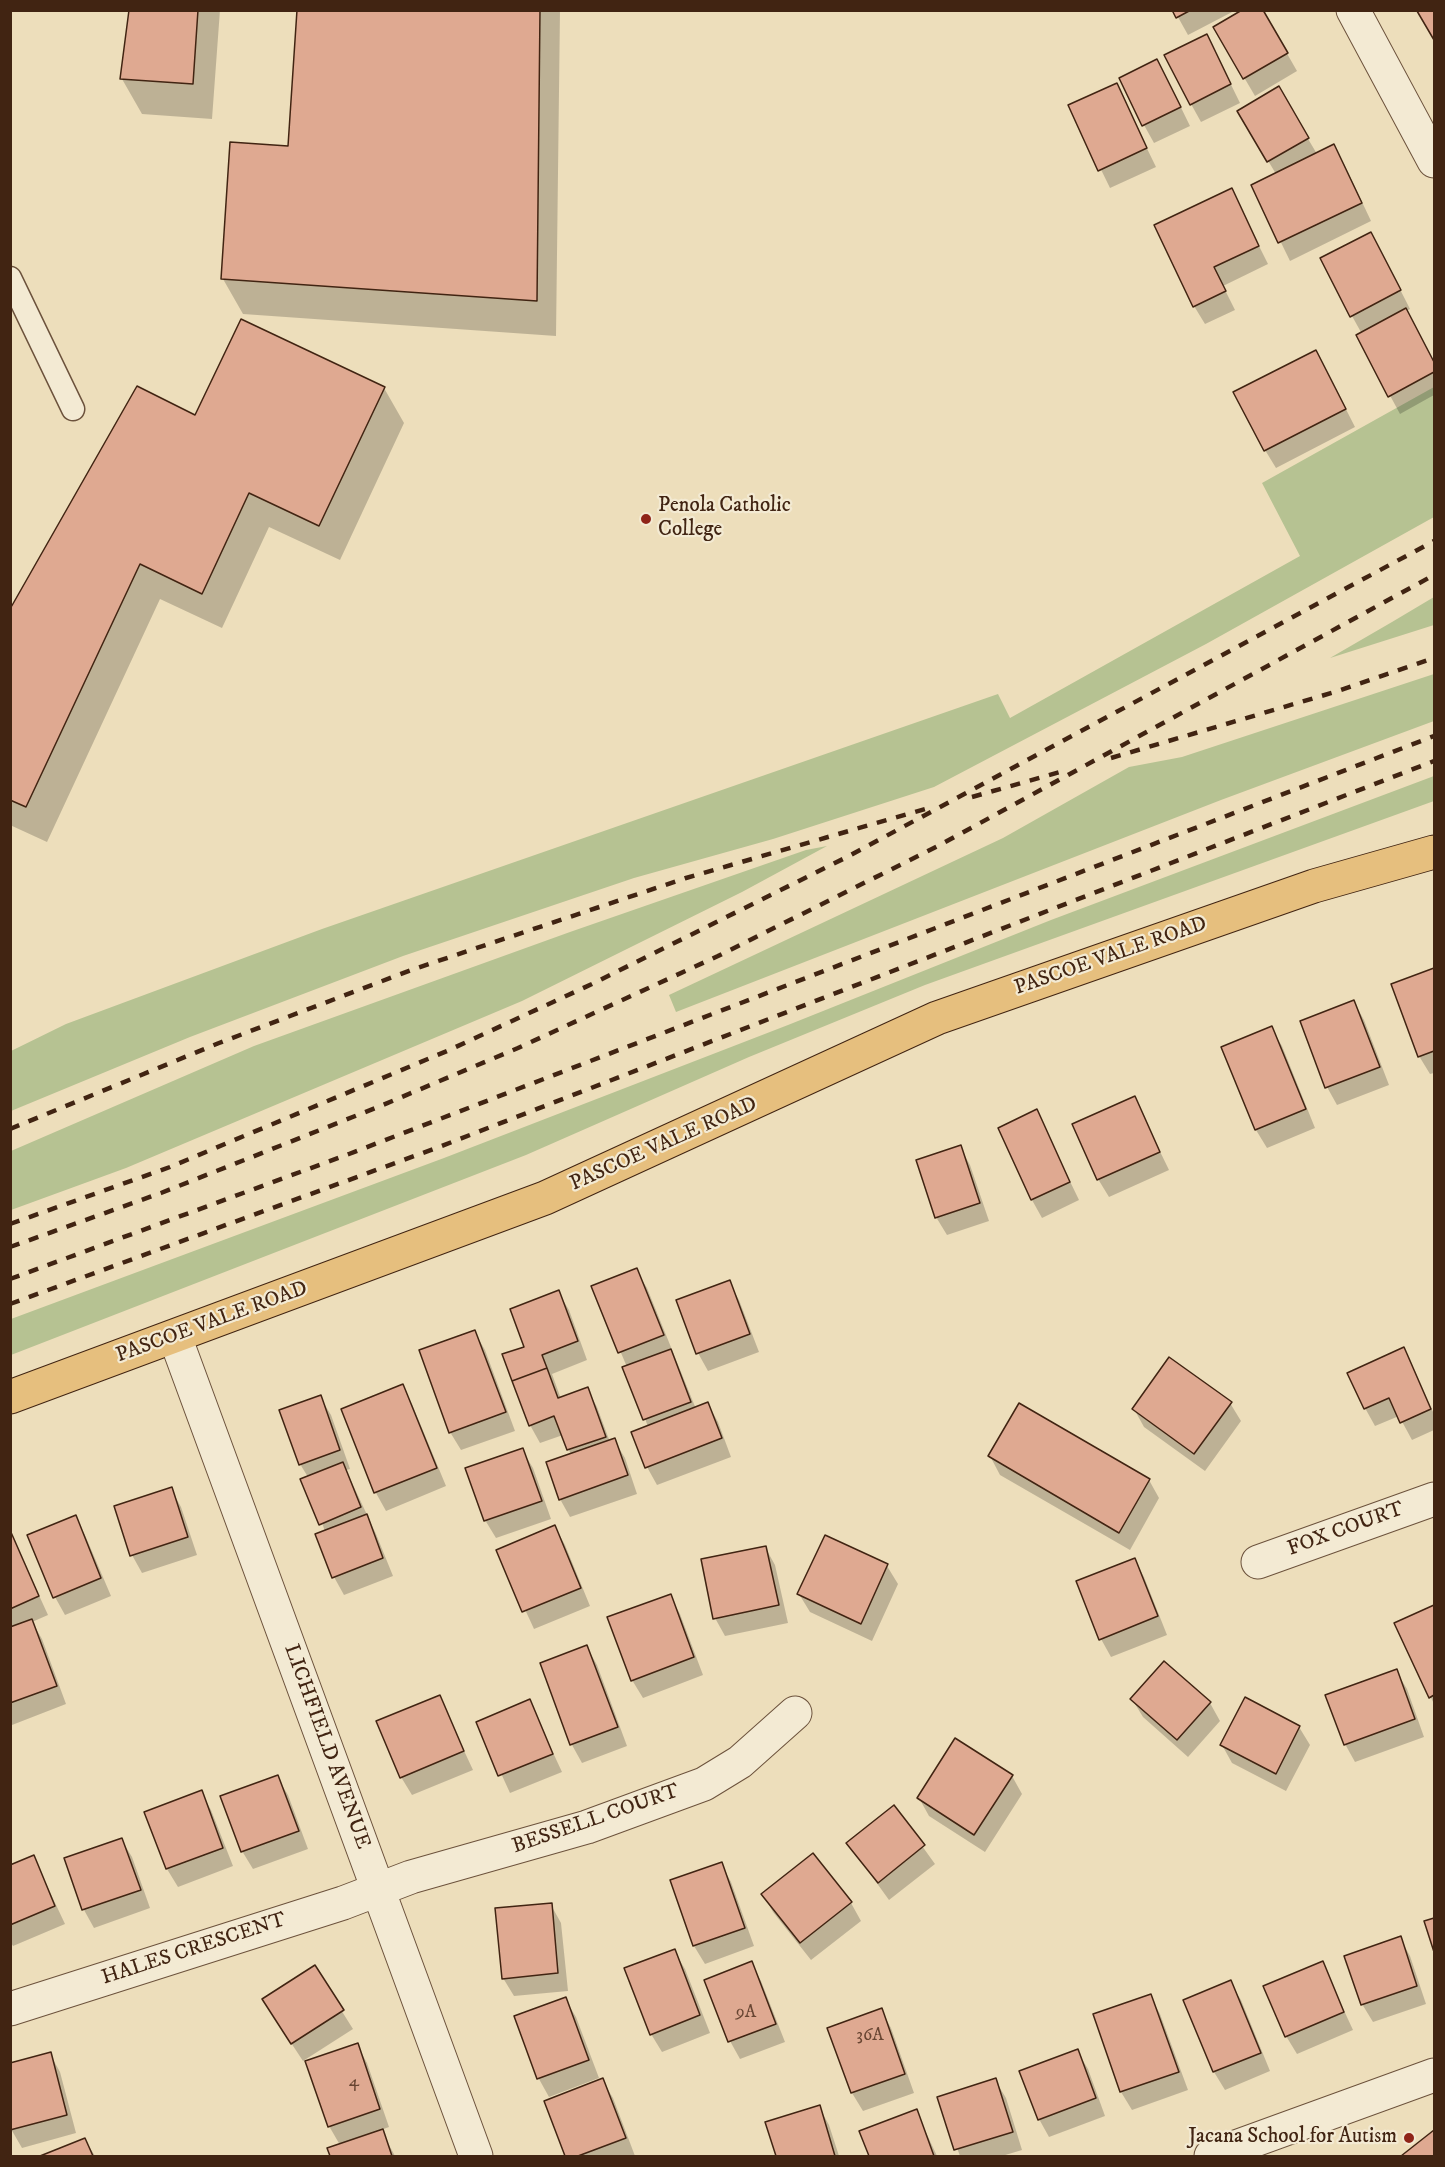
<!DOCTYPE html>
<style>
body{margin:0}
#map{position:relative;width:1445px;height:2167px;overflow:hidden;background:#eddebb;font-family:"IM FELL DW Pica",serif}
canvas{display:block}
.frame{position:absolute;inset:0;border:12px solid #412412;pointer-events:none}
</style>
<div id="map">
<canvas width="1445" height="2167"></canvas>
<div class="frame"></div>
</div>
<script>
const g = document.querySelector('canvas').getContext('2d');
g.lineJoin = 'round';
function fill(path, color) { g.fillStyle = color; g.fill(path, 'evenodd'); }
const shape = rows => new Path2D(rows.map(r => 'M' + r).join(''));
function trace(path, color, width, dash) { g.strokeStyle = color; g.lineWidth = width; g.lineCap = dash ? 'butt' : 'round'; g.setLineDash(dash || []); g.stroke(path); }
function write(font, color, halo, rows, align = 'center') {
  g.font = font + ' "IM FELL DW Pica",serif'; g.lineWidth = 4.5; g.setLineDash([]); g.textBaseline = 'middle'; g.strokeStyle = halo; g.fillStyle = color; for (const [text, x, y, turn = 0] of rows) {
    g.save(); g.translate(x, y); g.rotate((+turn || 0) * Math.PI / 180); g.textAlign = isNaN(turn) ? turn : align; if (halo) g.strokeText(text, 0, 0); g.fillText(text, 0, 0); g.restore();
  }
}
fill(shape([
 [1434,387,1434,517,1206,644,934,787,773,839,634,878,403,956,190,1037,11,1111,11,1051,66,1024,322,929,998,694,1010,718,1300,556,1262,483],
 [1434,597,1434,625,1330,658,1392,622],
 [1434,674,1434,721,1221,800,676,1012,669,995,1003,838,1129,767,1182,757],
 [1434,776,1434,801,925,985,749,1057,526,1155,11,1355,11,1319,444,1158,788,1025,1051,920],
 [827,846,742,892,522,1001,126,1168,11,1210,11,1151,254,1046,570,932,806,850]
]), '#b6c292');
fill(shape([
 [130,10,220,10,212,119,142,114,122,79],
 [299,10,560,10,556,336,243,314,223,279,290,148],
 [1174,10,1236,10,1188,35],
 [1262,10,1297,71,1255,96,1215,28],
 [1216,54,1240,103,1201,122,1191,104],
 [1167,79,1190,126,1154,143,1144,125],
 [1116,85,1156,167,1110,188,1070,106],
 [1278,88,1317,154,1344,164,1371,221,1290,261,1253,185,1276,174,1239,112],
 [1231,190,1268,264,1223,286,1235,310,1205,324,1194,306],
 [1381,252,1410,309,1406,311,1434,364,1434,395,1400,414,1358,336,1362,334,1352,316],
 [1326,370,1355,427,1276,468,1265,450],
 [384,388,404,423,340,560,269,527,222,628,160,599,47,842,10,825,10,612,196,417],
 [1434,969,1434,1073,1430,1074,1419,1056,1393,985],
 [1354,1002,1364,1020,1389,1085,1337,1105,1327,1087],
 [1271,1028,1282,1046,1315,1128,1267,1148,1256,1130,1223,1048],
 [1134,1098,1169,1170,1109,1197,1098,1179],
 [1036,1111,1079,1200,1042,1218,1032,1200],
 [960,1147,970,1165,989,1221,947,1235,936,1217],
 [636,1270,647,1288,696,1409,708,1404,718,1422,731,1457,657,1485,647,1467,648,1427,627,1367,593,1287],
 [729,1282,739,1300,759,1352,708,1371,698,1353],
 [558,1292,569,1310,587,1360,552,1374,561,1399,587,1389,597,1407,610,1442,614,1440,625,1458,637,1494,570,1517,560,1499,571,1455,563,1435,540,1443,530,1425,526,1348],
 [474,1331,485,1350,515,1431,461,1450,450,1432],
 [1403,1349,1434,1414,1434,1430,1412,1440,1399,1416,1375,1426,1365,1408],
 [402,1386,412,1404,446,1486,386,1511,376,1493,343,1410],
 [320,1397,331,1415,350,1469,346,1470,376,1534,393,1576,344,1595,334,1577,325,1532,308,1477,300,1464],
 [1230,1403,1241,1421,1205,1471,1144,1427,1134,1409],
 [522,1450,533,1468,551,1519,496,1538,485,1520],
 [990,1456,1149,1480,1159,1498,1130,1550,1000,1475],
 [171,1489,181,1507,197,1555,142,1573,132,1555],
 [75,1517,85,1535,111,1596,65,1615,55,1597],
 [555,1527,565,1545,590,1606,534,1629,498,1551],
 [10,1532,48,1615,32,1622,42,1639,66,1704,12,1725],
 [765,1547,775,1565,788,1623,725,1636,715,1618],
 [1134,1559,1144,1577,1167,1635,1111,1657,1101,1639],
 [887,1566,898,1584,872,1641,810,1612,799,1594],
 [670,1596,680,1614,703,1675,643,1698,632,1680],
 [1434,1606,1434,1704,1396,1624],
 [587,1647,597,1665,627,1746,582,1763,572,1745,542,1664],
 [1396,1671,1407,1689,1424,1737,1355,1762,1345,1744],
 [439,1697,473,1770,412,1795,401,1777],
 [1132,1699,1210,1703,1220,1721,1188,1757,1143,1717],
 [529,1701,562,1772,510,1793,478,1723],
 [1299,1727,1310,1745,1286,1791,1232,1763,1222,1745],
 [1012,1776,1022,1794,985,1852,929,1816,919,1798],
 [277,1777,288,1795,308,1849,253,1869,242,1851],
 [201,1792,211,1810,233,1866,178,1887,167,1869,146,1812],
 [894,1807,935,1864,889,1900,848,1843],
 [121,1839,132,1857,150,1908,94,1928,84,1910,66,1859],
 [813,1855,851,1903,861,1921,811,1960,773,1912,763,1894],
 [33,1856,65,1924,13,1946,10,1941,10,1866],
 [721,1864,731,1882,754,1946,705,1964,694,1946],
 [551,1905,561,1923,568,1991,514,1996,503,1978],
 [1400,1938,1410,1956,1426,2004,1373,2022,1362,2004],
 [674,1951,685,1969,710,2033,662,2052,651,2034],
 [751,1963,761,1981,785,2042,740,2059,730,2041,706,1980],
 [1322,1963,1353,2030,1297,2054,1286,2036],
 [314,1967,353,2029,303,2061,274,2017],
 [1230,1982,1241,2000,1270,2071,1225,2090,1214,2072,1185,2001],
 [1150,1996,1160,2014,1188,2090,1132,2110,1121,2092,1095,2015],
 [565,1999,576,2017,599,2078,549,2097,539,2079,516,2017],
 [881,2010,891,2028,914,2093,863,2111,852,2093,829,2029],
 [357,2045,367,2063,389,2127,381,2130,395,2156,332,2156,329,2149,340,2145,329,2126],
 [1077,2051,1088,2069,1105,2116,1049,2137,1039,2119],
 [50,2054,60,2072,76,2133,22,2148,11,2129],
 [602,2080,613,2098,635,2156,567,2156,545,2102],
 [995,2080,1006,2098,1022,2150,1002,2156,960,2156,939,2098],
 [819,2107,829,2125,839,2156,777,2156,767,2123],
 [916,2111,937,2156,870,2156,861,2132],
 [1434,2132,1434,2156,1403,2156],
 [85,2140,95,2156,44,2156]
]), '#0003');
const building = shape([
 [129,10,198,10,193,84,120,79,129,10],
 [297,10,540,10,537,301,221,279,230,142,288,146,297,10],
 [1172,10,1191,10,1176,18,1172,10],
 [1242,10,1263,10,1288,53,1243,79,1213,27,1242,10],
 [1434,10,1434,40,1417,11,1434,10],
 [1207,34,1231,84,1190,105,1164,55,1207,34],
 [1157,59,1181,107,1142,126,1119,78,1157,59],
 [1117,83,1147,148,1098,171,1068,105,1117,83],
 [1279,86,1309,138,1267,162,1237,111,1279,86],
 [1334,144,1362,203,1278,243,1251,185,1334,144],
 [1232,188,1259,246,1214,267,1226,291,1193,307,1154,225,1232,188],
 [1371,232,1401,290,1350,317,1320,258,1371,232],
 [1406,308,1434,362,1434,372,1388,397,1356,335,1406,308],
 [241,319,385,387,319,526,249,493,202,594,140,564,26,807,10,800,10,609,137,386,195,415,241,319],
 [1316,350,1346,409,1264,451,1233,392,1316,350],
 [1434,968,1434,1051,1418,1057,1391,984,1434,968],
 [1354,1000,1380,1067,1325,1088,1300,1021,1354,1000],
 [1272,1026,1306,1109,1255,1130,1221,1047,1272,1026],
 [1135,1096,1160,1152,1097,1180,1072,1124,1135,1096],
 [1037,1109,1070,1182,1031,1200,998,1128,1037,1109],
 [961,1145,980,1203,935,1218,916,1160,961,1145],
 [637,1268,664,1335,618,1353,591,1286,637,1268],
 [730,1280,750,1334,696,1354,676,1300,730,1280],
 [559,1290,578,1341,542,1355,547,1368,512,1381,502,1354,524,1347,510,1309,559,1290],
 [475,1330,506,1412,449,1433,419,1350,475,1330],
 [1404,1347,1431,1409,1400,1423,1389,1398,1364,1409,1347,1373,1404,1347],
 [671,1349,691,1402,643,1420,622,1367,671,1349],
 [1169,1357,1232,1402,1194,1454,1132,1409,1169,1357],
 [547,1368,558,1398,588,1387,606,1437,567,1450,554,1416,529,1426,512,1381,547,1368],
 [403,1384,437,1468,374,1493,341,1409,403,1384],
 [321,1395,340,1450,299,1465,279,1410,321,1395],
 [708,1402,722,1438,645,1468,631,1432,708,1402],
 [1019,1403,1150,1479,1119,1533,988,1456,1019,1403],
 [615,1438,628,1475,559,1500,546,1462,615,1438],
 [523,1448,542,1501,484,1521,465,1468,523,1448],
 [343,1462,361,1507,319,1525,300,1479,343,1462],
 [172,1487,188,1537,130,1556,114,1506,172,1487],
 [367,1514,383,1558,332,1578,315,1534,367,1514],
 [76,1515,101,1578,53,1598,27,1535,76,1515],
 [555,1525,581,1588,522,1612,496,1550,555,1525],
 [10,1530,39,1596,10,1609,10,1530],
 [825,1535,888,1564,861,1624,797,1594,825,1535],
 [766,1546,779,1605,713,1619,701,1559,766,1546],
 [1135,1558,1158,1616,1099,1640,1076,1581,1135,1558],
 [671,1594,694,1657,631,1681,607,1617,671,1594],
 [1434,1605,1434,1695,1429,1698,1394,1623,1434,1605],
 [32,1619,57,1686,10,1703,10,1627,32,1619],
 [587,1645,618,1727,570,1745,540,1663,587,1645],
 [1164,1661,1211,1702,1177,1740,1130,1699,1164,1661],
 [1397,1669,1415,1719,1344,1745,1325,1695,1397,1669],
 [440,1695,464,1751,400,1778,376,1721,440,1695],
 [1245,1697,1300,1726,1276,1774,1220,1745,1245,1697],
 [530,1699,553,1754,498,1776,476,1722,530,1699],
 [955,1738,1013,1775,974,1835,917,1798,955,1738],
 [278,1775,299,1831,241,1852,220,1796,278,1775],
 [202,1790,223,1848,166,1869,144,1812,202,1790],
 [894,1805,925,1845,878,1883,846,1843,894,1805],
 [122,1838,141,1890,82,1910,64,1858,122,1838],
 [813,1853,852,1902,800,1943,761,1894,813,1853],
 [34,1855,55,1906,10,1925,10,1865,34,1855],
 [722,1862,745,1928,693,1946,670,1880,722,1862],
 [552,1903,558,1973,502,1979,495,1908,552,1903],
 [1434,1918,1434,1952,1424,1921,1434,1918],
 [1401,1936,1417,1986,1361,2005,1344,1956,1401,1936],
 [675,1949,700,2015,650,2035,624,1968,675,1949],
 [752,1961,776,2024,728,2042,704,1980,752,1961],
 [1323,1961,1344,2012,1285,2037,1263,1986,1323,1961],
 [315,1965,344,2010,291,2044,262,1999,315,1965],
 [1231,1980,1261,2053,1213,2072,1183,2000,1231,1980],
 [1151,1994,1179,2072,1120,2092,1093,2014,1151,1994],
 [566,1997,589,2060,537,2079,514,2016,566,1997],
 [882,2008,905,2074,851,2093,827,2028,882,2008],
 [358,2043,380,2109,328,2127,305,2061,358,2043],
 [1078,2049,1096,2098,1038,2120,1019,2071,1078,2049],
 [51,2052,67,2115,10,2130,10,2063,51,2052],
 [603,2078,626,2138,578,2156,565,2156,544,2101,603,2078],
 [996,2078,1013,2132,954,2150,937,2097,996,2078],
 [820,2105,835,2156,776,2156,765,2122,820,2105],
 [917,2109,934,2156,869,2156,859,2131,917,2109],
 [383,2129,392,2156,330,2156,327,2148,383,2129],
 [1434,2130,1434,2156,1401,2156,1434,2130],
 [85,2138,93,2156,40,2156,85,2138]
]);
fill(building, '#dfa991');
trace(building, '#412412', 1.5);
const service = shape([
 [10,278,73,409]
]);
const minor = shape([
 [175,1337,476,2156],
 [1258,1562,1434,1499],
 [10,2009,343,1903,411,1877,587,1827,704,1784,740,1762,795,1713],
 [1211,2156,1434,2075]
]);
const tertiary = shape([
 [1353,10,1434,161]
]);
const primary = shape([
 [10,1397,545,1198,937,1018,1314,886,1434,852]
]);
trace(service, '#6c523c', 25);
trace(minor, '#6c523c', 35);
trace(tertiary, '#6c523c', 35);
trace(primary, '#412412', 35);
trace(service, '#f3ead3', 22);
trace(minor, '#f3ead3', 33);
trace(tertiary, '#f3ead3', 33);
trace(primary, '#e6bf7e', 33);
trace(shape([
 [1111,758,1338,691,1434,658],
 [972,797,1067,770],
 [10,1129,219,1043,414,969,686,878,925,809],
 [10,1224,170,1167,447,1051,592,984,849,856,1434,541],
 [10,1247,161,1193,378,1107,518,1048,718,956,938,846,1434,575],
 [10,1279,349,1154,1434,736],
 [10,1304,439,1147,1434,761]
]), '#412412', 4.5, [10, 10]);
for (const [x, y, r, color] of [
 [646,519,6,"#8f2418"],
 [1409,2138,6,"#8f2418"]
]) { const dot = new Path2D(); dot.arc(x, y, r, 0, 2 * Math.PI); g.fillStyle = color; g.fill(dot); trace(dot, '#f3ead3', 2); }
write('18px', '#684532', null, [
 ["9A",746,2013],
 ["36A",870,2036],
 ["4",354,2082]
]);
write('21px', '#412412', '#f3ead3', [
 ["Penola Catholic",658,507],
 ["College",658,531],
 ["Jacana School for Autism",1397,2138,"right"]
], 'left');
write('21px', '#412412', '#f3ead3', [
 ["PASCOE VALE ROAD",1111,957,-19],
 ["PASCOE VALE ROAD",664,1145,-24],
 ["PASCOE VALE ROAD",212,1323,-20],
 ["FOX COURT",1346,1530,-20],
 ["LICHFIELD AVENUE",326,1747,70],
 ["BESSELL COURT",596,1820,-19],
 ["HALES CRESCENT",194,1950,-18]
]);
</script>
